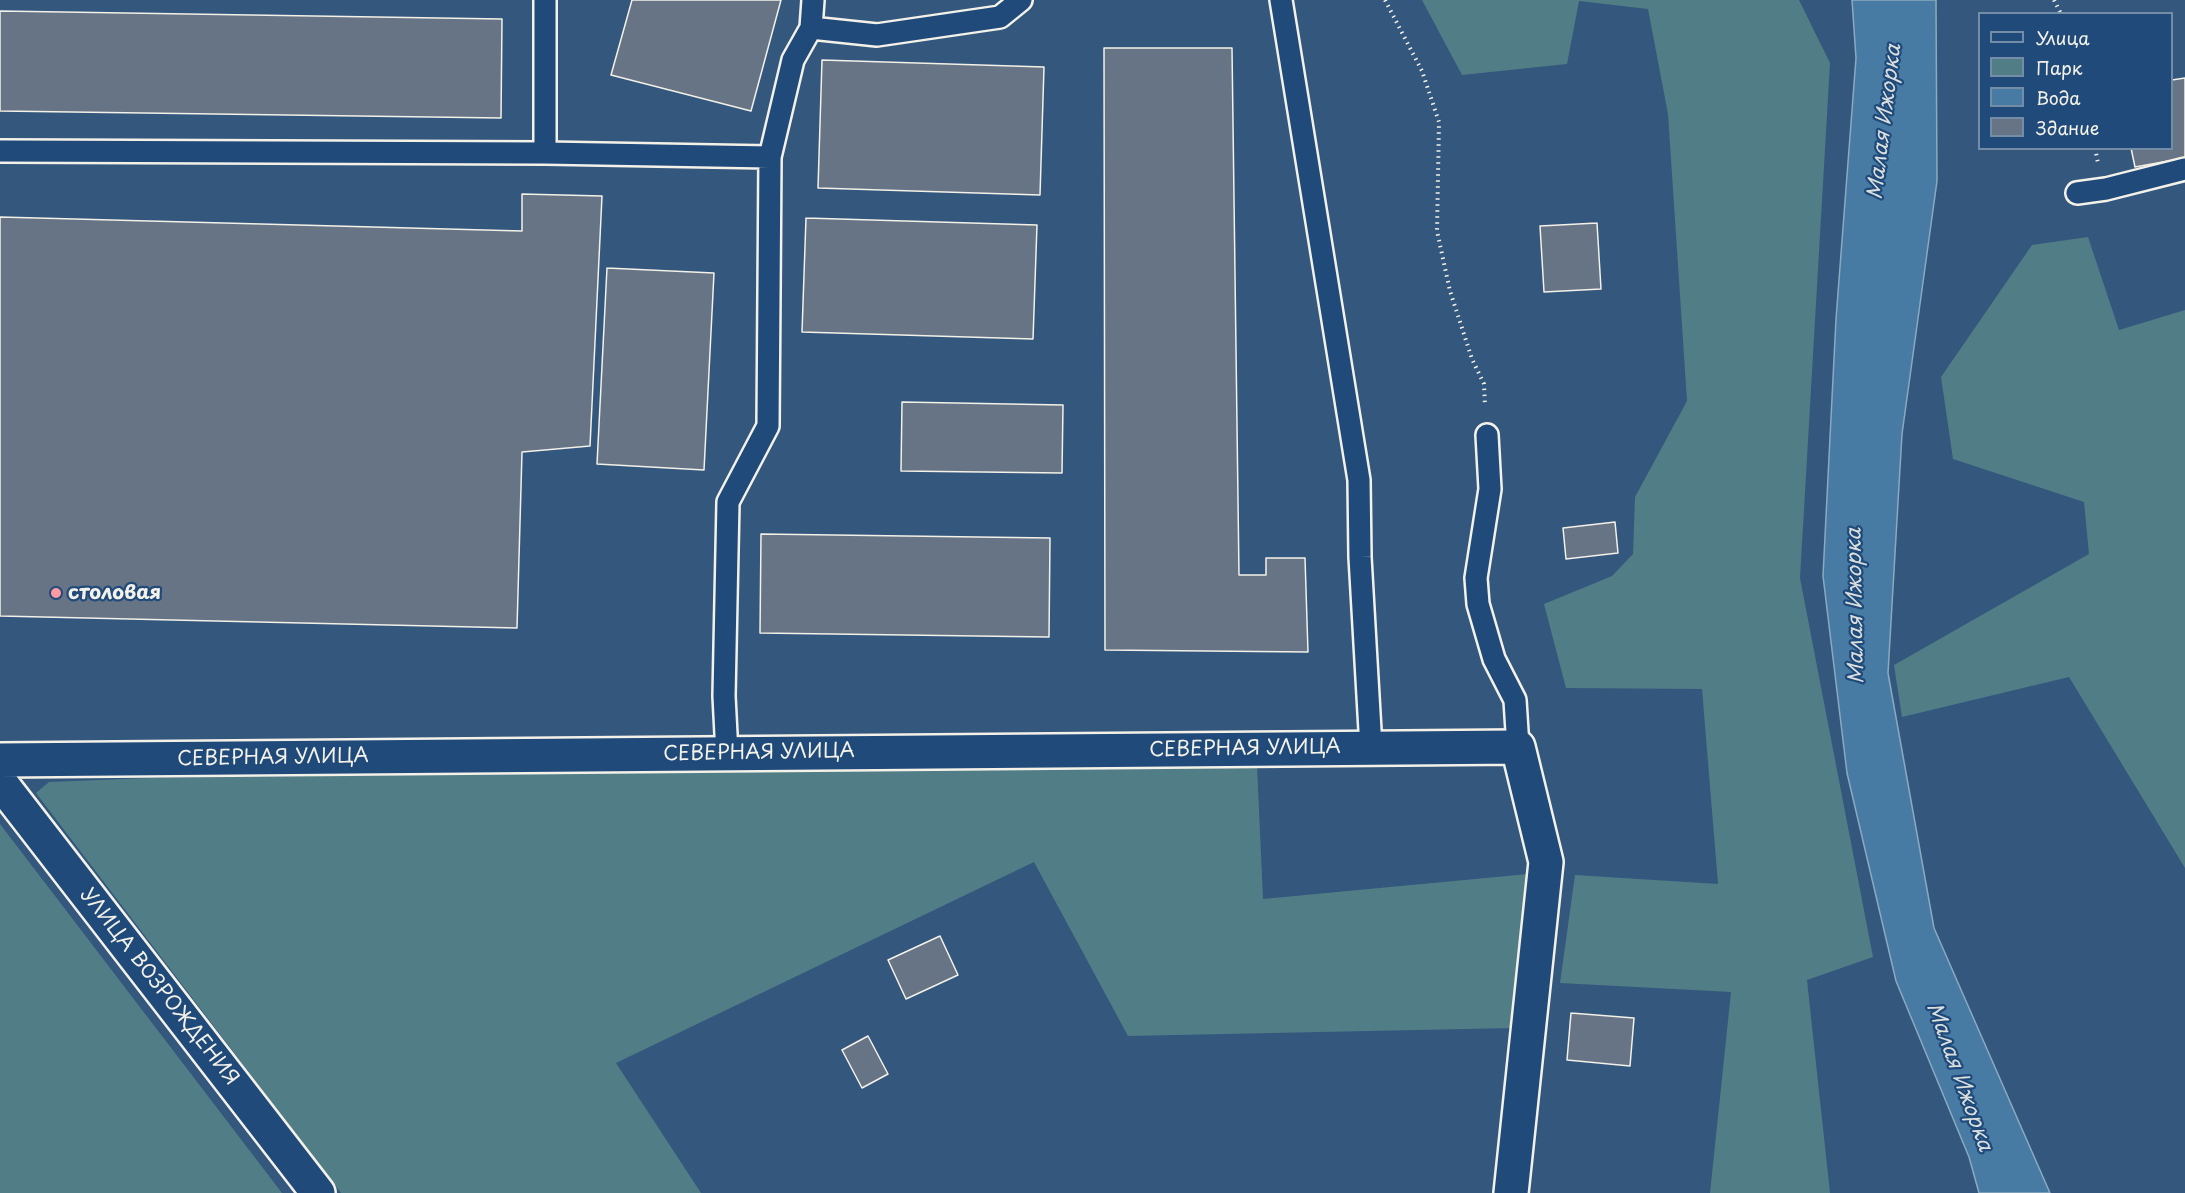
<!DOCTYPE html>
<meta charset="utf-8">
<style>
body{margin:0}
#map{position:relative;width:2185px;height:1193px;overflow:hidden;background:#34577e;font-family:"Playpen Sans",sans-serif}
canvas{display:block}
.legend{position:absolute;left:1978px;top:12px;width:195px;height:138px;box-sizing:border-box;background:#1f4a7a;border:2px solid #748da6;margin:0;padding:8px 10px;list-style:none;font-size:18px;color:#f4f1e8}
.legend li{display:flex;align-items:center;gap:12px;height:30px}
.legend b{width:30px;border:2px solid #748da6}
</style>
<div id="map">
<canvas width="2185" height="1193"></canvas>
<ul class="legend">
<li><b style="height:8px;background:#1f4a7a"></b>Улица</li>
<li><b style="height:16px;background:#517d86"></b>Парк</li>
<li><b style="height:16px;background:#477ba4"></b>Вода</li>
<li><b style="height:16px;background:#667486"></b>Здание</li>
</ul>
</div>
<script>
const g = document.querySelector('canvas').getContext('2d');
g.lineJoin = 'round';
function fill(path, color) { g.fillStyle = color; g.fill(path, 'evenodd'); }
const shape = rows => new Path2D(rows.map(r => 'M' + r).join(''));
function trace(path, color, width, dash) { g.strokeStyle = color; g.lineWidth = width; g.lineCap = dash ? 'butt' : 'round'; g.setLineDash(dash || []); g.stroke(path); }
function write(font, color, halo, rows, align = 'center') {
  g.font = font + ' "Playpen Sans",sans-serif'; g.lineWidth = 4.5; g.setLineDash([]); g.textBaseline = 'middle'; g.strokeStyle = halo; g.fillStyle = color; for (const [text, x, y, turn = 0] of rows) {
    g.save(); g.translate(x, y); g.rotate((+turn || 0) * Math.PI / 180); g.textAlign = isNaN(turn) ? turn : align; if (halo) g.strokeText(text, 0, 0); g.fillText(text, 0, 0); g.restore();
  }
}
fill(shape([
 [1422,0,1799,0,1830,63,1800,578,1873,957,1807,980,1830,1193,1710,1193,1731,992,1560,983,1575,875,1718,884,1702,689,1566,688,1544,604,1612,576,1633,554,1635,497,1687,401,1668,114,1648,9,1579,1,1567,64,1462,75],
 [2088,237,2119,330,2185,310,2185,868,2069,677,1902,717,1894,665,2089,554,2084,502,1953,459,1941,377,2032,245],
 [1257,765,1263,899,1528,874,1513,1028,1128,1036,1034,862,616,1063,701,1193,341,1193,36,793,49,782,148,778],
 [0,824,282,1193,0,1193]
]), '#517d86');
const water = shape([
 [1852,0,1936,0,1937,181,1902,434,1888,673,1934,928,2050,1193,1979,1193,1969,1157,1896,981,1847,773,1823,576,1836,319,1856,58,1852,0]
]);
fill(water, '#477ba4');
trace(water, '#8caabf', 1.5);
const building = shape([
 [632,0,781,0,751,111,611,75,632,0],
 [0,11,502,19,501,118,0,111,0,11],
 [1104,48,1232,48,1239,575,1266,575,1266,558,1305,558,1308,652,1105,650,1104,48],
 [822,60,1044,67,1040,195,818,188,822,60],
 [2185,78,2185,158,2135,167,2131,148,2172,148,2172,80,2185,78],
 [522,194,602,196,590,446,522,452,517,628,0,616,0,217,522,231,522,194],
 [806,218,1037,225,1033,339,802,332,806,218],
 [1597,223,1601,289,1544,292,1540,226,1597,223],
 [607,268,714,273,704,470,597,464,607,268],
 [902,402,1063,405,1062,473,901,471,902,402],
 [1615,522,1618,553,1566,559,1563,528,1615,522],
 [761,534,1050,538,1049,637,760,633,761,534],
 [940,936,958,975,906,999,888,960,940,936],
 [1571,1013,1634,1018,1630,1066,1567,1060,1571,1013],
 [868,1036,888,1074,862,1088,842,1050,868,1036]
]);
fill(building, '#667486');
trace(building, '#f4f1e8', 1.5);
const service = shape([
 [545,0,545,153],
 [1281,0,1359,480,1360,557,1371,748],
 [811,28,813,0],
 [0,151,545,153,770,157],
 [2077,193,2106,189,2185,169],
 [1487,435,1490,489,1476,578,1478,604,1494,659,1515,700,1518,747],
 [727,754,724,696,728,502,768,426,770,157,793,60,811,28,877,35,1000,17,1021,0]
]);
const minor = shape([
 [0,760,1518,747,1546,862,1511,1193],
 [0,782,318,1193]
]);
trace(service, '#f4f1e8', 26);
trace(minor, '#f4f1e8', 38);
trace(shape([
 [1385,0,1422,71,1439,122,1437,231,1450,291,1472,359,1484,384,1485,406],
 [2054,0,2061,14],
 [2095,148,2098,163]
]), '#f4f1e8', 4, [1.5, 4.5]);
trace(service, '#1f4a7a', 21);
trace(minor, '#1f4a7a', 33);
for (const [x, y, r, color] of [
 [56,593,6,"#ff9aa2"]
]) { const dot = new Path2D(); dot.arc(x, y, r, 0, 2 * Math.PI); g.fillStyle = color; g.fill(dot); trace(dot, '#1f4a7a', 2); }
write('bold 20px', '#f4f1e8', '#1f4a7a', [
 ["столовая",68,593]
], 'left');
write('20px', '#f4f1e8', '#1f4a7a', [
 ["СЕВЕРНАЯ УЛИЦА",1245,749,-1],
 ["СЕВЕРНАЯ УЛИЦА",759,753,-1],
 ["СЕВЕРНАЯ УЛИЦА",273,758,-1],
 ["УЛИЦА ВОЗРОЖДЕНИЯ",159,987,52]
]);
write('italic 21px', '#dadfde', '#1f4a7a', [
 ["Малая Ижорка",1885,122,-83],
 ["Малая Ижорка",1856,606,-91],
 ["Малая Ижорка",1959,1077,70]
]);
</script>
